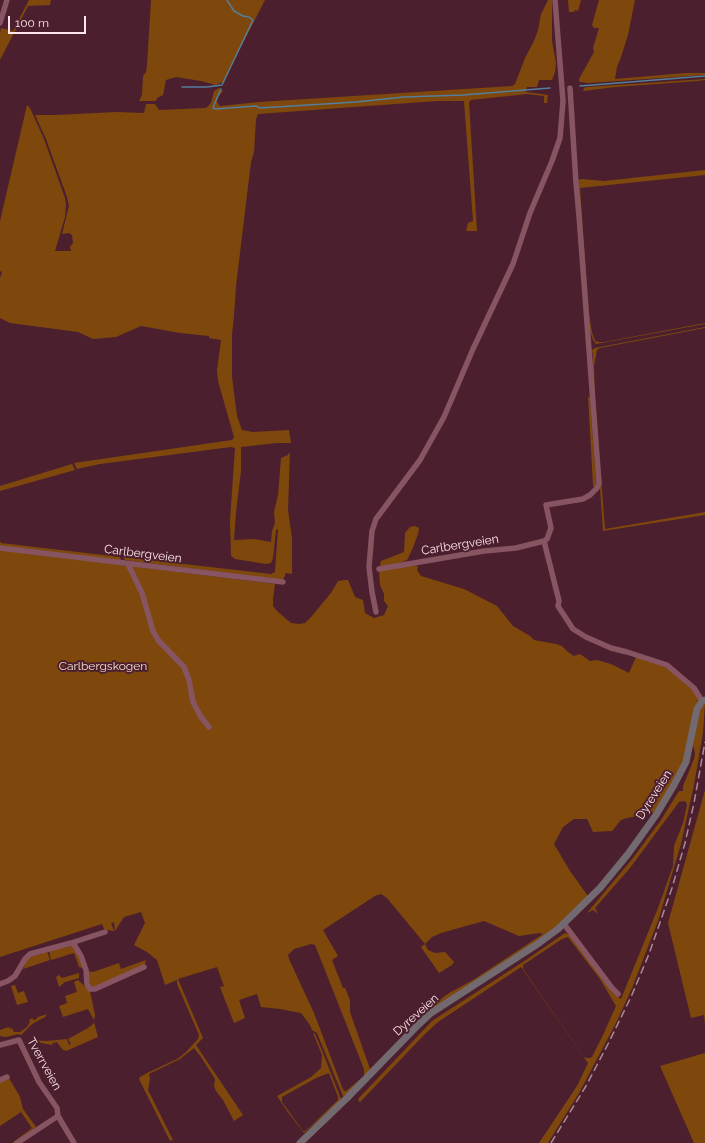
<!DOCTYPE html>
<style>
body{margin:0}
#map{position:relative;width:705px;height:1143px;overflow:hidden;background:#4c1f2e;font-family:Raleway,sans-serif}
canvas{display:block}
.scale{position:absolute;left:8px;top:16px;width:78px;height:18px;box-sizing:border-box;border:2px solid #fde5eb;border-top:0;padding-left:5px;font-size:12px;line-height:14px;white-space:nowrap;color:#fde5eb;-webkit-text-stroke:3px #4c1f2e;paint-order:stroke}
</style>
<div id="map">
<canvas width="705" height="1143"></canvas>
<div class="scale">100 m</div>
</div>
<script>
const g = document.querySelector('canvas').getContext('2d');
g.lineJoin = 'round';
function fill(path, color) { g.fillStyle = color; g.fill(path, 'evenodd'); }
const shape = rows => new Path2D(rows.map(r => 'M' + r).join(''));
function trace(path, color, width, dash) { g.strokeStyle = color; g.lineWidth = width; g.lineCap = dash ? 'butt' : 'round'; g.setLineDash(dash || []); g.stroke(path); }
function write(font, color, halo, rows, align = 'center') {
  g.font = font + ' Raleway,sans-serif'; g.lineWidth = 4; g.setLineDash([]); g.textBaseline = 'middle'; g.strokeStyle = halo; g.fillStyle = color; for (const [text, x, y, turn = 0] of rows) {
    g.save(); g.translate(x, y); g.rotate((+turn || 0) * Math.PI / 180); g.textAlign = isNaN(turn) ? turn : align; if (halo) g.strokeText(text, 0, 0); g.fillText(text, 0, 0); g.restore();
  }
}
fill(shape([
 [29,0,51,0,50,5,28,6,0,60,0,33,1,28,13,31],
 [151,0,265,0,223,82,216,85,201,81,176,77,166,80,163,95,157,98,156,101,139,101,142,95,143,76,146,72,147,65],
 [548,0,552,0,552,41,556,63,555,72,552,80,539,80,537,87,527,87,526,92,548,95,547,103,544,103,544,96,527,94,471,100,469,102,477,231,466,231,468,223,473,221,464,101,437,101,258,114,256,119,254,152,251,162,236,286,234,316,232,334,232,377,237,416,242,430,253,432,289,430,291,443,277,443,241,447,241,471,236,512,234,540,254,539,271,542,272,531,275,523,274,512,278,495,281,458,288,455,290,452,288,510,292,538,292,574,286,573,283,580,125,560,123,557,271,574,275,572,278,529,276,530,273,558,271,563,266,564,235,559,231,556,230,520,235,448,231,447,100,464,77,469,74,463,232,440,234,437,218,381,217,370,221,340,209,338,209,336,180,333,141,326,116,337,93,339,78,332,10,323,0,318,0,278,2,272,0,271,0,221,27,105,30,108,44,139,65,198,66,205,65,217,55,251,71,251,70,247,73,243,72,235,69,233,62,234,69,206,67,197,46,139,35,115,55,115,117,112,144,113,146,104,155,104,159,110,206,108,211,103,214,91,219,88,223,91,218,97,217,102,220,106,259,102,512,86,515,84,525,58,534,41,538,30,541,14],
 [568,0,581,0,578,11,575,10,574,12,569,12],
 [599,0,635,0,628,35,621,57,617,67,615,79,685,73,705,73,705,75,589,83,579,82,579,79,594,52,593,48,599,28,594,28,592,25],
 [705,79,705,80,698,81,616,87,583,91,584,88,587,87],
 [705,170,705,175,580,188,589,315,592,332,595,341,599,342,604,342,705,323,705,324,596,344,593,340,590,330,578,180,582,179,604,181],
 [705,327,705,328,600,348,597,350,594,366,595,398,605,529,705,512,705,515,603,531,600,488,592,365,593,357,592,350,595,348],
 [588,396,590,398,596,483,594,488,593,485],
 [72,464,75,470,0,491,0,486],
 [415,526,419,528,418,534,412,550,407,560,400,563,401,567,410,565,418,566,417,570,421,576,464,589,497,606,513,626,530,636,534,640,556,644,562,646,568,652,574,656,580,654,590,661,597,660,611,664,629,673,636,657,664,666,684,681,696,694,698,699,683,763,671,786,655,811,652,813,627,818,621,820,612,831,593,832,587,819,574,819,563,827,554,844,570,871,588,896,560,924,542,938,432,1009,431,1010,430,1007,449,993,473,980,543,934,540,933,519,936,484,921,441,933,432,937,425,944,428,950,435,953,445,952,454,962,452,965,439,973,421,947,425,944,387,898,381,894,375,896,323,930,338,956,332,960,343,988,345,988,350,1000,350,1012,370,1069,408,1031,373,1070,345,1098,343,1096,317,1033,312,1030,310,1025,301,1013,280,1009,261,1007,257,994,239,1000,245,1018,234,1023,220,987,224,986,217,967,178,979,203,1038,196,1045,243,1115,234,1121,223,1100,216,1091,214,1086,215,1079,201,1057,194,1048,180,1059,149,1074,150,1078,148,1090,173,1140,170,1141,139,1079,140,1077,147,1073,177,1059,185,1053,198,1039,199,1035,177,984,177,980,165,985,157,960,147,952,134,945,145,923,141,912,124,917,115,931,114,922,111,923,114,931,106,930,104,929,102,924,0,957,0,550,275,584,273,599,273,606,277,611,291,623,299,624,305,623,311,617,331,593,338,581,345,580,348,580,355,597,363,600,365,613,374,618,384,615,388,606,384,601,384,594,380,585,379,571,381,561,404,552,405,533,410,527],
 [311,944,315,945,364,1069,364,1076,346,1091,344,1091,342,1087,314,1013,289,959,288,955,294,949],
 [0,541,1,543,120,557,121,561,0,546],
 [705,703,703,733,694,785,681,844,658,921,632,988,617,1021,579,1093,548,1143,539,1143,577,1086,588,1063,521,967,438,1022,424,1035,361,1101,360,1103,358,1099,432,1021,529,958,565,933,570,935,614,994,621,999,658,908,673,866,674,846,683,823,687,805,686,802,684,801,679,802,630,868,595,908,598,914,593,910,587,913,633,858,661,820,679,791,683,791,683,786,694,759,695,753,693,745,699,713,702,706],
 [568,937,600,979,616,1006,603,1035,592,1057,590,1058,587,1058,584,1057,523,969,523,965,562,939],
 [705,790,705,1025,704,1015,691,1018,668,923],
 [72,946,76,950,83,968,79,967,74,953,51,960,49,951],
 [47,951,50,960,23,969,27,960,32,956],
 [146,960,145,964,107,982,94,987,90,985,87,971,93,972,119,963,121,969],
 [79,973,79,978,65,982,59,987,56,977,59,975,62,978],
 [78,980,90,991,95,1015,94,1020,88,1009,63,1017,59,1006,67,1003,65,996,77,992,74,982],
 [15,985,18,993,24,991,28,1002,17,1005,11,986],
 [47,1014,45,1017,32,1024,21,1035,18,1034,6,1037,0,1036,0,1030,9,1027,10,1029,12,1028,14,1032,20,1032,27,1027,30,1022,29,1020,33,1018,33,1020,35,1020,38,1017],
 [94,1022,98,1037,66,1051,62,1049,57,1042,53,1043,52,1045,31,1041,22,1044,31,1040,47,1041,67,1039,69,1045,71,1044,68,1039,88,1028,93,1024],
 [313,1033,315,1034,321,1048,341,1099,341,1101,304,1133,287,1111,277,1096,311,1077,321,1068,322,1055],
 [329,1073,338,1097,338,1100,311,1126,305,1131,303,1131,282,1102,282,1097,316,1078],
 [705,1053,705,1143,694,1143,660,1066],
 [9,1078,20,1097,23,1109,36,1127,14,1143,12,1143,32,1128,21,1112,0,1126,0,1081]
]), '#7e480c');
trace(shape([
 [580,86,705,76],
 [182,87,207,87,222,85,253,20,249,17,243,16,234,11,227,0],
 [221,89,214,105,213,108,215,109,256,106,260,108,356,102,404,97,463,95,550,88]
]), '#537e9c', 1.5);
trace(shape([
 [0,23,7,0],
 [544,541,559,601,558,606,573,629,586,637,611,648,627,652,667,665,694,688,702,701],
 [0,548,283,582],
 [128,564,142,593,153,631,158,640,184,667,189,680,193,702,201,717,209,727],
 [379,569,484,551,516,548,544,541,547,539,551,528,546,505,583,499,590,495,597,488,599,483,579,216,576,183,570,88],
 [376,612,372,592,369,567,372,531,376,519,420,460,444,417,473,349,513,264,530,213,552,161,560,138,563,101,555,0],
 [564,924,612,988,618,994],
 [71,943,105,932],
 [0,984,8,981,15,976,25,959,30,954,71,943,75,946,81,956,86,970,87,984,90,989,95,989,144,967],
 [0,1045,19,1040,39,1082,57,1108,58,1116],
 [0,1080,7,1077],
 [17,1143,58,1116,74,1143]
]), '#875462', 5.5);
trace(shape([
 [300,1143,347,1098,416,1027,431,1013,539,943,558,929,600,888,628,854,656,815,674,785,686,762,697,709,702,701,705,700]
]), '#726a70', 7);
trace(shape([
 [551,1143,586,1086,608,1044,631,997,649,954,672,888,685,843,694,803,705,742]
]), '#ab8a94', 1.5, [8, 4]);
write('12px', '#fde5eb', '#4c1f2e', [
 ["Carlbergveien",460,545,-9],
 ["Carlbergveien",143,554,7],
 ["Dyreveien",654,795,-58],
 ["Dyreveien",416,1015,-42],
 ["Tverrveien",44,1064,61]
]);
write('12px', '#f5ddc9', '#4c1f2e', [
 ["Carlbergskogen",103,666]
]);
</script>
